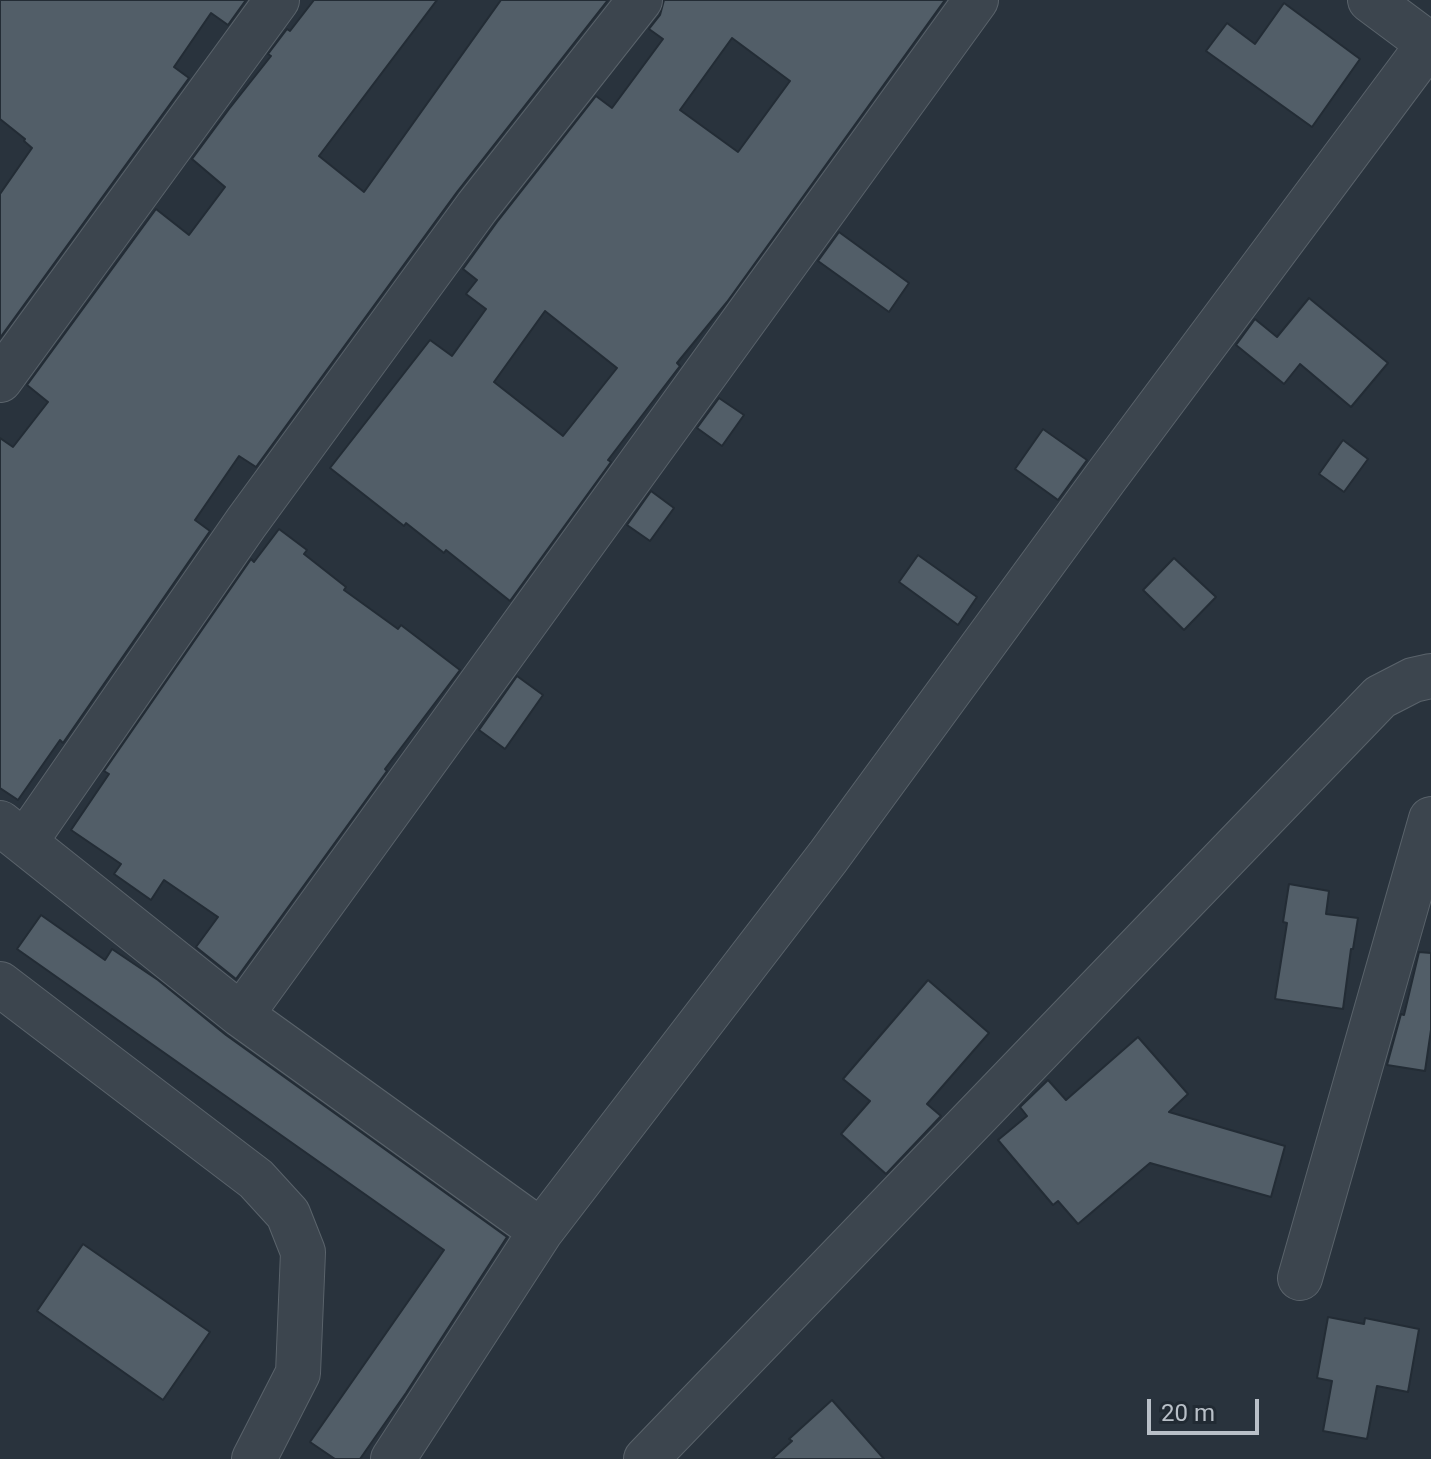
<!DOCTYPE html>
<style>
body{margin:0}
#map{position:relative;width:1431px;height:1459px;overflow:hidden;background:#29333d;font-family:Roboto,sans-serif}
canvas{display:block}
.scale{position:absolute;left:1147px;top:1399px;width:112px;height:36px;box-sizing:border-box;border:4px solid #b9c0c8;border-top:0;padding-left:10px;font-size:24px;line-height:28px;white-space:nowrap;color:#b9c0c8;-webkit-text-stroke:6px #212a33;paint-order:stroke}
</style>
<div id="map">
<canvas width="1431" height="1459"></canvas>
<div class="scale">20 m</div>
</div>
<script>
const g = document.querySelector('canvas').getContext('2d');
g.lineJoin = 'round';
function fill(path, color) { g.fillStyle = color; g.fill(path, 'evenodd'); }
const shape = rows => new Path2D(rows.map(r => 'M' + r).join(''));
function trace(path, color, width, dash) { g.strokeStyle = color; g.lineWidth = width; g.lineCap = dash ? 'butt' : 'round'; g.setLineDash(dash || []); g.stroke(path); }
const building = shape([
 [0,0,246,0,228,25,211,13,174,67,189,78,0,338,0,194,32,148,24,141,25,139,0,119,0,0],
 [314,0,437,0,319,156,364,192,501,0,608,0,457,192,256,467,239,456,195,520,210,531,63,743,60,740,18,800,0,788,0,438,13,447,48,402,27,385,156,209,189,235,225,187,192,159,229,109,271,56,268,54,287,29,290,31,314,0],
 [664,0,945,0,727,302,677,363,680,366,608,460,611,462,510,601,446,550,444,553,406,523,404,526,330,468,430,340,452,356,486,309,466,294,477,280,463,269,497,222,596,96,612,108,663,39,649,29,660,15,664,0],
 [732,38,790,81,738,152,680,110,732,38],
 [545,311,617,368,563,436,494,382,545,311],
 [1284,3,1360,59,1312,127,1206,51,1227,23,1255,44,1284,3],
 [839,232,909,283,889,312,818,261,839,232],
 [1309,298,1388,363,1351,407,1300,364,1284,384,1236,345,1255,319,1277,337,1309,298],
 [719,398,744,415,722,446,697,428,719,398],
 [1043,429,1087,460,1058,500,1015,469,1043,429],
 [1343,440,1368,459,1344,492,1319,474,1343,440],
 [651,491,674,508,650,541,627,525,651,491],
 [279,529,307,550,304,554,346,587,344,590,398,629,401,625,460,670,385,769,387,771,236,979,196,947,218,917,164,880,151,900,114,874,121,864,71,830,109,774,104,771,251,559,254,562,279,529],
 [918,555,977,597,958,625,899,582,918,555],
 [1174,558,1216,597,1184,630,1143,590,1174,558],
 [517,676,543,695,505,749,479,730,517,676],
 [1289,884,1329,891,1326,914,1358,918,1353,949,1351,949,1343,1009,1275,999,1287,923,1283,922,1289,884],
 [41,915,105,960,112,949,158,980,226,1035,507,1237,406,1393,360,1459,335,1459,310,1442,444,1250,17,949,41,915],
 [1419,952,1431,953,1431,1030,1425,1071,1387,1065,1401,1014,1404,1015,1419,952],
 [928,980,989,1033,927,1104,941,1116,886,1174,841,1134,870,1101,843,1079,928,980],
 [1138,1037,1188,1094,1169,1112,1285,1146,1271,1197,1150,1163,1078,1224,1058,1201,1053,1205,998,1140,1027,1116,1020,1107,1048,1080,1066,1100,1138,1037],
 [83,1244,210,1332,163,1400,37,1311,83,1244],
 [1328,1317,1364,1324,1365,1318,1419,1329,1408,1392,1377,1386,1367,1439,1323,1431,1332,1381,1317,1378,1328,1317],
 [832,1400,884,1459,772,1459,792,1441,789,1439,832,1400]
]);
fill(building, '#525e68');
trace(building, '#232c35', 2);
const minor = shape([
 [1370,0,1429,44],
 [0,380,277,0],
 [0,823,241,1015,541,1231],
 [25,842,246,523,477,207,640,0],
 [0,984,256,1179,288,1214,303,1252,298,1373,254,1459],
 [241,1015,976,0],
 [1300,1278,1431,819],
 [393,1459,541,1231,828,857,1106,477,1431,41],
 [646,1459,1380,697,1413,680,1431,676]
]);
trace(minor, '#5a636b', 46);
trace(minor, '#3c454e', 44);
</script>
